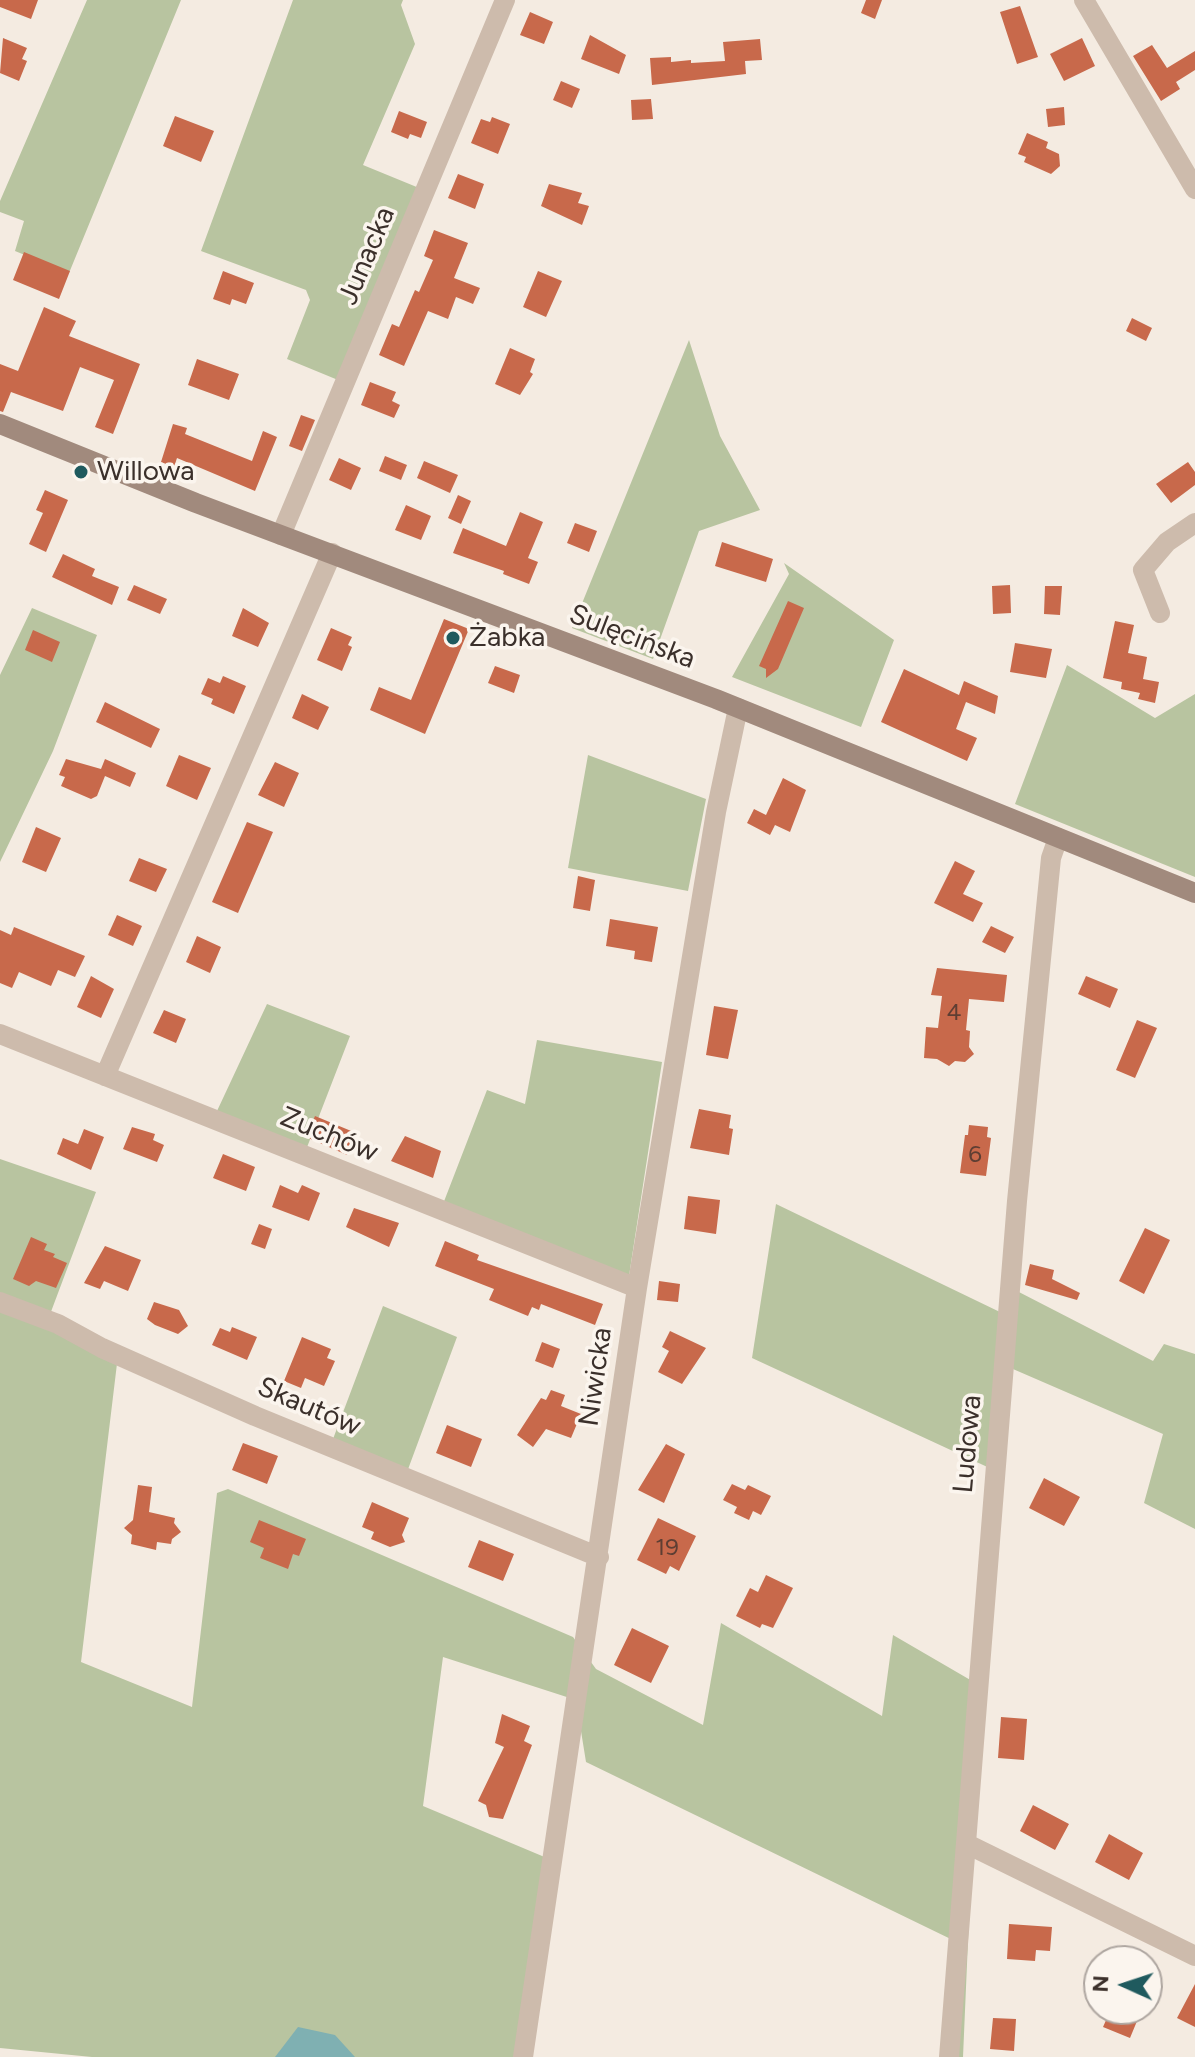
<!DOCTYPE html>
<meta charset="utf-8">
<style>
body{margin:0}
#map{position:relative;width:1195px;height:2057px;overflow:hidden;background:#f4ebe1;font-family:Figtree,sans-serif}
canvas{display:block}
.north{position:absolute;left:1083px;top:1945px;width:80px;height:80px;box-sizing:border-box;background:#fbf5ee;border:2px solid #aea6a0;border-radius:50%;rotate:273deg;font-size:22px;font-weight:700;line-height:32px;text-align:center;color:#3b302b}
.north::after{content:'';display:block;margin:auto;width:28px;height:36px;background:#1f5a5e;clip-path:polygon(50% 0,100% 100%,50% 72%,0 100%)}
</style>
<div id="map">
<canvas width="1195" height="2057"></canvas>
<div class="north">N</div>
</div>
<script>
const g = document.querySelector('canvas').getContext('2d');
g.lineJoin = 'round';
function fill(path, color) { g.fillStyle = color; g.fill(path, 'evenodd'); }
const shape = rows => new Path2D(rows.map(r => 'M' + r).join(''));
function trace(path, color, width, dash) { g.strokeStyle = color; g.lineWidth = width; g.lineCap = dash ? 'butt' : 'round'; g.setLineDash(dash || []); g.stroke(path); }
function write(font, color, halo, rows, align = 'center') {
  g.font = font + ' Figtree,sans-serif'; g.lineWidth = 7; g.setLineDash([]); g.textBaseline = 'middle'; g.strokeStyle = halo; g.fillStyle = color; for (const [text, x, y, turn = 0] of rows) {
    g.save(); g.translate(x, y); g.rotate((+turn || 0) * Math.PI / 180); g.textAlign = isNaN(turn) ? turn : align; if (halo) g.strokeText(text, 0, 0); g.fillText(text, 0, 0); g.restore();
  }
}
fill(shape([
 [87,0,181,0,69,273,15,251,24,221,0,212,0,201],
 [293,0,403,0,401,5,415,44,363,165,424,190,338,380,287,359,310,300,306,290,201,251],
 [689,340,720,436,760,510,699,531,653,659,572,628],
 [784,563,894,640,861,727,732,677,789,574],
 [32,608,97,635,53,751,0,862,0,675],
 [1067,665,1155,718,1195,694,1195,877,1015,804],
 [588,755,706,799,688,891,568,868],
 [267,1004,350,1036,304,1155,217,1111],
 [537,1040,662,1062,629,1276,443,1204,487,1090,525,1104],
 [0,1159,96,1192,49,1317,119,1347,81,1662,192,1707,217,1493,228,1489,573,1637,596,1669,703,1725,721,1623,882,1716,893,1635,979,1685,963,2057,952,2057,961,1944,586,1762,576,1700,443,1657,423,1806,554,1861,526,2057,92,2057,0,2048],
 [776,1204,1002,1313,1015,1290,1153,1361,1164,1344,1195,1354,1195,1529,1144,1503,1163,1434,1006,1366,996,1471,752,1358],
 [383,1306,457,1337,407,1472,330,1447]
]), '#b8c4a0');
fill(shape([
 [298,2027,335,2035,355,2057,275,2057]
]), '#7fb0b2');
fill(shape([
 [0,0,38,0,31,19,0,7],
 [866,0,882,0,875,19,861,13],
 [1020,6,1038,57,1017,64,1000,12],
 [530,12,553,22,544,44,520,35],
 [590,35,626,55,619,74,581,59],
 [3,38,27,48,22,59,27,61,19,81,0,73],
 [1082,38,1095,66,1064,81,1050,54],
 [760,39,762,60,745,61,746,74,652,85,650,58,671,57,671,62,691,60,691,63,725,61,723,42],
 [1152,45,1167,68,1195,51,1195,70,1176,82,1180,89,1161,101,1133,56],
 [561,81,580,89,572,108,553,100],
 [651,99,653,119,632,120,631,100],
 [1064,107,1065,125,1048,127,1046,109],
 [399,111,427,122,421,138,410,134,408,139,391,132],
 [175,116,214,131,201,162,163,146],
 [492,117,510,124,498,154,471,143,481,119,490,122],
 [1027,133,1048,142,1046,148,1059,154,1060,166,1051,174,1024,162,1026,157,1018,154],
 [458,174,484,184,475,209,448,198],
 [549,184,582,193,578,203,589,206,582,225,541,206],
 [434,230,468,243,454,278,480,288,473,304,456,297,448,319,428,311,404,366,379,355,392,324,399,327,415,290,419,292,433,260,424,256],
 [24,252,70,271,59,299,13,280],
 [223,271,254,283,246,304,232,299,230,305,213,299],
 [538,271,562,281,546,317,523,307],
 [44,307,76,321,69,336,140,364,113,434,95,427,114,380,80,367,63,411,11,392,3,412,0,411,0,364,18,371],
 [1132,318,1152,328,1146,341,1126,331],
 [510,348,535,359,530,372,533,374,520,395,495,384],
 [197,359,239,374,229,400,188,385],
 [370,382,396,392,392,401,400,405,394,418,361,405],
 [301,415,315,420,302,451,289,446],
 [173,424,187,428,185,434,252,461,263,431,277,437,255,491,177,458,174,467,161,462],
 [385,456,407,465,401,480,379,471],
 [339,458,361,468,351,490,329,480],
 [424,461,458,475,450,493,417,478],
 [1188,462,1195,472,1195,485,1171,503,1156,484],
 [45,490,68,500,46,552,29,544,43,513,36,510],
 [458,495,471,501,461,524,448,518],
 [406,505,431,516,421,540,395,530],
 [520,512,543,522,528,558,538,562,529,584,503,574,504,571,453,553,463,528,506,546],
 [575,523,597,531,589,552,567,543],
 [722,542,773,559,766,582,715,566],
 [63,554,95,569,92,576,119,587,112,605,52,577],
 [134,585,167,599,160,614,127,600],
 [1010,585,1011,613,993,614,992,586],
 [1045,586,1062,586,1060,615,1044,614],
 [788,601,804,608,778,669,766,678,766,669,759,666],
 [243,608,269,623,258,647,232,636],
 [444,619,469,629,425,734,370,710,379,687,411,700],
 [1115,621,1134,625,1128,653,1147,657,1143,679,1159,682,1155,703,1138,699,1140,693,1121,689,1122,682,1103,678],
 [331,628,352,637,348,645,352,647,342,671,317,660],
 [33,630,60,642,52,662,25,650],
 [1015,643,1052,649,1046,678,1010,672],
 [495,666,520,675,514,693,488,683],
 [904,669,959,695,964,681,998,696,995,714,966,702,956,729,977,738,967,761,881,722],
 [223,676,246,686,234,714,211,704,213,699,201,694,208,678,220,683],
 [302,694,329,707,318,730,292,718],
 [105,702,160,729,151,748,96,722],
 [179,755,211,768,197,800,166,786],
 [66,759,101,769,105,759,136,773,130,787,105,776,97,796,91,799,61,786,65,777,59,775],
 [275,762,299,773,284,807,258,795],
 [783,778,806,790,790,832,775,825,770,835,747,823,754,809,766,815],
 [247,822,273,832,238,913,212,902],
 [36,827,61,838,46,872,22,862],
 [139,858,167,869,156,892,129,881],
 [955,861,975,871,963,894,983,903,973,922,934,903],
 [578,876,595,880,590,911,573,908],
 [117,915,142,926,133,946,108,935],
 [610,919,658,927,652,962,634,959,635,951,606,946],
 [991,926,1014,937,1005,953,982,942],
 [14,927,85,956,75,977,58,970,51,986,19,972,12,988,0,983,0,930,11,935],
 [197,936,221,947,210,973,186,962],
 [937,968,1007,975,1004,1002,969,999,966,1030,970,1031,969,1047,974,1054,965,1062,955,1061,949,1066,937,1059,924,1058,926,1027,938,1028,942,996,931,995],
 [91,976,114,989,101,1018,77,1007],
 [1086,976,1118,989,1110,1008,1078,994],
 [714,1006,738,1010,728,1059,706,1055],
 [164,1010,186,1019,176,1043,153,1033],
 [1137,1020,1157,1028,1135,1078,1116,1070],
 [699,1109,731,1115,729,1128,733,1129,729,1155,690,1148],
 [315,1116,356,1133,347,1155,306,1137],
 [969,1125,988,1127,987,1137,991,1138,986,1176,960,1173,965,1135,968,1135],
 [132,1127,155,1134,153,1140,164,1145,157,1162,123,1149],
 [84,1129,104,1137,91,1170,57,1154,63,1138,78,1144],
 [405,1136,441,1151,433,1178,391,1161],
 [223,1154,255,1167,246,1191,213,1178],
 [280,1185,298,1193,302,1185,320,1193,309,1221,272,1207],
 [688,1196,720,1200,716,1234,684,1229],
 [354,1208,399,1223,389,1247,346,1227],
 [259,1224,272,1229,265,1249,251,1244],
 [1145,1228,1170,1240,1144,1294,1119,1281],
 [31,1237,47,1244,44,1250,55,1254,53,1257,67,1263,56,1288,36,1281,29,1286,13,1279],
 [445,1241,479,1255,477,1260,603,1304,595,1325,541,1304,539,1310,532,1307,528,1316,489,1300,494,1289,435,1266],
 [105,1246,141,1260,128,1291,104,1281,100,1289,84,1283],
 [1030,1264,1054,1270,1052,1279,1080,1293,1077,1300,1025,1285],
 [659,1281,680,1284,678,1302,657,1300],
 [154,1302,179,1310,188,1326,178,1334,155,1325,147,1319],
 [232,1327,257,1337,247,1360,212,1345,220,1328,230,1332],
 [670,1331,706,1348,682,1384,658,1372,669,1351,662,1347],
 [302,1337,331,1349,327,1358,335,1361,324,1386,305,1378,301,1388,284,1381],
 [542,1342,560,1349,553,1368,535,1361],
 [551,1390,565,1395,561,1406,581,1414,571,1438,546,1429,533,1447,517,1435,541,1398,546,1400],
 [447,1425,482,1439,471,1467,436,1453],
 [243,1443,278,1456,267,1484,232,1470],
 [666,1444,685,1454,664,1503,638,1490],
 [1044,1478,1080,1497,1064,1526,1029,1508],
 [732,1484,745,1490,748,1485,771,1496,761,1515,753,1511,749,1520,734,1513,737,1507,723,1500],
 [138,1485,152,1487,149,1512,175,1518,174,1523,181,1532,172,1539,171,1544,157,1542,156,1550,131,1544,132,1535,124,1528,133,1520],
 [372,1502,409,1518,402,1535,405,1542,390,1547,371,1539,374,1532,362,1527],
 [658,1518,696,1536,679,1571,670,1566,666,1574,637,1560],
 [259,1520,306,1539,299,1556,293,1554,288,1569,260,1558,264,1548,250,1542],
 [479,1540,514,1554,503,1581,468,1567],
 [766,1575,793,1588,773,1628,762,1624,760,1628,736,1616,750,1588,758,1592],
 [632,1628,669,1646,651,1683,614,1665],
 [502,1714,530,1726,524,1741,532,1745,503,1819,489,1817,486,1805,478,1801,504,1747,495,1743],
 [1001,1717,1027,1719,1024,1760,998,1758],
 [1033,1805,1069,1824,1055,1850,1020,1831],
 [1109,1834,1143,1853,1129,1880,1095,1862],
 [1009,1924,1052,1927,1050,1951,1036,1950,1035,1961,1007,1959],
 [1195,1984,1195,2027,1177,2018],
 [1111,2009,1142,2009,1130,2038,1103,2027],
 [993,2018,1016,2019,1014,2051,990,2049]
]), '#c8694b');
trace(shape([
 [1084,0,1195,189],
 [281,535,505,0],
 [1160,613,1143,570,1167,542,1195,523],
 [0,1034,637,1288],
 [105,1076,332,553],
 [0,1302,58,1324,102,1348,255,1416,599,1557],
 [967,1844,1195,1956],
 [523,2057,637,1288,716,812,738,708],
 [949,2057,1017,1201,1051,858,1058,838]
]), '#cdbbac', 20);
trace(shape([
 [0,424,196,503,716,699,1195,893]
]), '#a18a7d', 20);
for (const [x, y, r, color] of [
 [81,472,8,"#1f5a5e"],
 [453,638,8,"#1f5a5e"]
]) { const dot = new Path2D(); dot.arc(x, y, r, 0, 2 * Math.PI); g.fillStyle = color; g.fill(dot); trace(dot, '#fbf5ee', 3); }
write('24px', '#5e3e33', null, [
 ["4",954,1013],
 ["6",975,1155],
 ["19",667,1548]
]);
write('28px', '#3b302b', '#fbf5ee', [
 ["Junacka",367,256,-67],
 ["Sulęcińska",632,637,21],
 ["Zuchów",329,1135,22],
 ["Niwicka",596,1377,-82],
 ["Skautów",309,1407,23],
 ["Ludowa",968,1444,-85]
]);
write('28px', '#3b302b', '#fbf5ee', [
 ["Willowa",97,472],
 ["Żabka",469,638]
], 'left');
</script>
